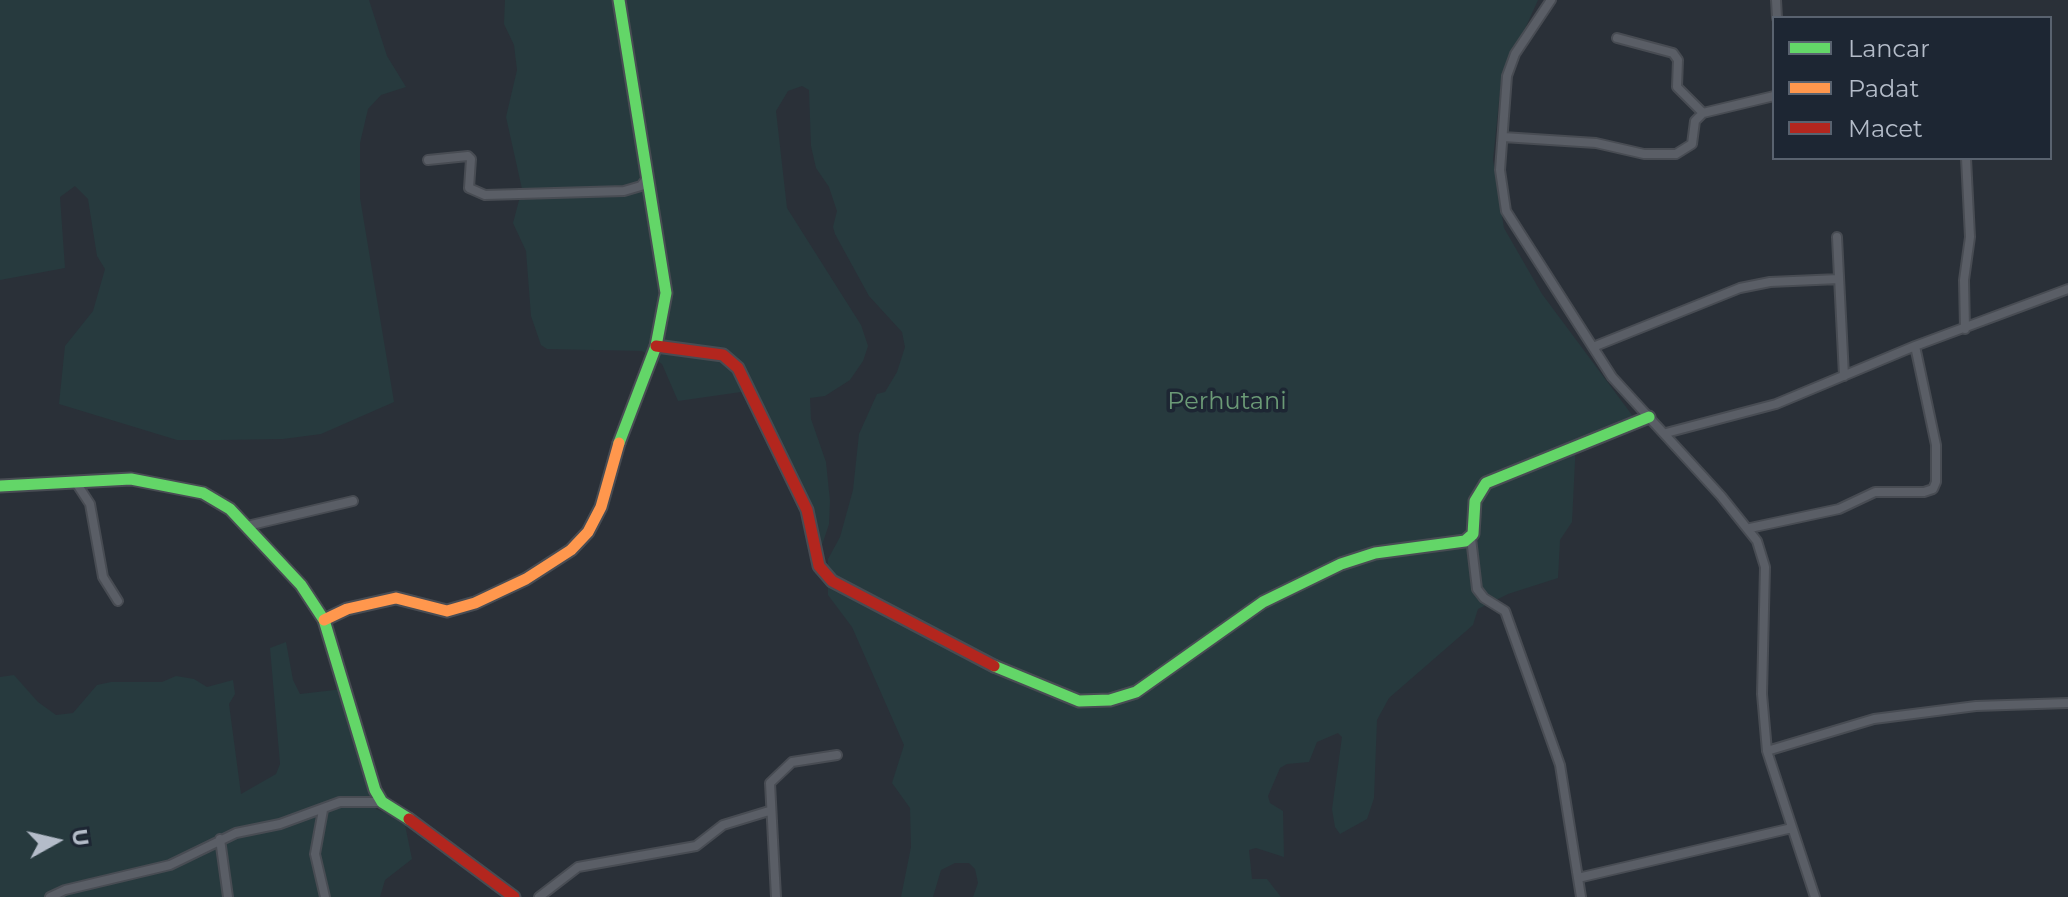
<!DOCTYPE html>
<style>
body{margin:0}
#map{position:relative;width:2068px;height:897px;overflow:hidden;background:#2a3038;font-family:Montserrat,sans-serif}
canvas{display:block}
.legend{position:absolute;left:1772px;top:16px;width:280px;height:144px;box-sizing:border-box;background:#1d2633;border:2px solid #59626f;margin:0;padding:10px 14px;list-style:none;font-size:24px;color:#b4bcc9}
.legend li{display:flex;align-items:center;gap:16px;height:40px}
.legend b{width:40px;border:2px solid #59626f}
.north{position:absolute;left:16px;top:801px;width:80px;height:80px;-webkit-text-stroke:6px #1d2633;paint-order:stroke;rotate:82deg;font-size:22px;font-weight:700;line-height:32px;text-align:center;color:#b4bcc9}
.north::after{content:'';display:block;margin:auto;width:28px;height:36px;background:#b4bcc9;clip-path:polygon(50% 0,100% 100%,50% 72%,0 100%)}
</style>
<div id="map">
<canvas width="2068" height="897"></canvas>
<ul class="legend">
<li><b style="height:10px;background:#63d668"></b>Lancar</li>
<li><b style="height:10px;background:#ff974d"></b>Padat</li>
<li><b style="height:10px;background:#b3261e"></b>Macet</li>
</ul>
<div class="north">U</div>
</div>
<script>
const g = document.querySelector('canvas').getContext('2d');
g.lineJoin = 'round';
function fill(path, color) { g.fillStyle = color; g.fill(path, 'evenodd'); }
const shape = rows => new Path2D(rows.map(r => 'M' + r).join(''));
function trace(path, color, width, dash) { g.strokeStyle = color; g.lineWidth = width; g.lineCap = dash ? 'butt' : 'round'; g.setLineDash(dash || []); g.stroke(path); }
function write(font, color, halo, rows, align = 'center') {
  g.font = font + ' Montserrat,sans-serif'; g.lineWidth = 7; g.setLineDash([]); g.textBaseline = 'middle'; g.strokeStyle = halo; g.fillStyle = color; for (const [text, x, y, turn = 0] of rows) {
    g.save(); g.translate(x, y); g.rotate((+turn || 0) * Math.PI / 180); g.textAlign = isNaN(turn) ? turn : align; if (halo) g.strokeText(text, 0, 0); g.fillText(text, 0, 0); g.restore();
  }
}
fill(shape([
 [0,0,369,0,387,56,406,87,381,95,368,109,360,143,360,198,394,402,321,434,283,439,221,440,177,440,59,404,65,346,93,311,105,269,97,256,88,199,75,186,60,197,65,268,0,280],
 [505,0,1538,0,1501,82,1493,160,1504,228,1542,294,1635,419,1576,441,1572,522,1560,540,1558,578,1508,594,1478,609,1473,625,1389,698,1377,720,1374,798,1367,819,1340,834,1335,827,1332,809,1342,737,1338,733,1317,742,1309,762,1287,764,1280,768,1268,796,1270,803,1283,811,1284,857,1256,848,1249,850,1252,879,1267,879,1281,897,973,897,978,883,975,869,969,863,955,863,941,870,933,897,901,897,911,847,910,808,892,783,904,745,852,627,828,595,828,559,840,537,853,490,859,434,877,394,885,392,897,372,905,347,902,332,869,296,835,234,833,227,837,211,829,187,816,168,811,146,809,90,802,86,788,91,776,111,787,208,861,325,868,346,863,361,850,380,825,396,810,398,811,419,826,462,830,501,829,524,820,551,814,513,787,466,755,390,678,401,662,364,642,351,547,349,541,345,531,316,526,251,513,223,522,189,506,117,517,70,514,45,504,24],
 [286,642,293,680,300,694,343,689,376,809,404,820,412,859,385,880,380,897,0,897,0,677,14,675,38,702,56,715,73,713,97,685,111,682,162,682,176,676,194,679,207,687,233,680,235,694,229,704,241,794,276,774,280,764,270,648]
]), '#273a3e');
const street = shape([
 [1551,0,1515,54,1507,76,1500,170,1506,211,1612,377,1721,496,1757,541,1765,567,1762,694,1767,751,1815,897],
 [1776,0,1777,18],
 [1617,38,1673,53,1678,60,1677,87,1703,113],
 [1503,137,1596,143,1644,154,1676,154,1692,144,1695,121,1703,113,1774,96],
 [428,160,468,156,471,159,469,188,485,195,624,191,641,186,647,178],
 [1837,237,1844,376],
 [1965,329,1964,280,1970,237,1966,158],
 [1593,347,1740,288,1770,282,1839,279],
 [1666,433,1776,404,1915,346,2068,289],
 [75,481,90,504,103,577,118,601],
 [247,526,353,501],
 [1750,528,1839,509,1875,492,1924,492,1933,489,1936,482,1936,445,1915,346],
 [1471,538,1477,589,1484,598,1505,611,1560,765,1581,897],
 [1767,751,1874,719,1976,706,2068,703],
 [323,810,315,854,325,897],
 [220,839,228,897],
 [1578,878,1792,828],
 [50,897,65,890,170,865,236,833,280,824,340,802,382,802],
 [539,897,578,867,696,846,723,825,769,811],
 [776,897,770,783,792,762,837,755]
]);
const fast = shape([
 [619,0,666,293,656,346,619,443],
 [0,486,131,479,203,493,230,509,301,585,324,620,375,790,382,802,409,819],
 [994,666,1079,701,1110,700,1136,692,1263,602,1341,564,1375,553,1465,541,1473,534,1475,501,1486,483,1649,417]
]);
const slow = shape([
 [324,620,347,609,396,598,447,611,475,603,526,579,571,550,588,532,601,507,619,443]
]);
const jam = shape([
 [656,346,723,355,738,368,807,510,819,566,832,581,994,666],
 [409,819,514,897]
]);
trace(street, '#484c53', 12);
trace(fast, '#484c53', 15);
trace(slow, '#484c53', 15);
trace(jam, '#484c53', 15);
trace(street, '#5a5e66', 8);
trace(fast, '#63d668', 11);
trace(slow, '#ff974d', 11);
trace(jam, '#b3261e', 11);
write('24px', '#6b9a76', '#1d2633', [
 ["Perhutani",1227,402]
]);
</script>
